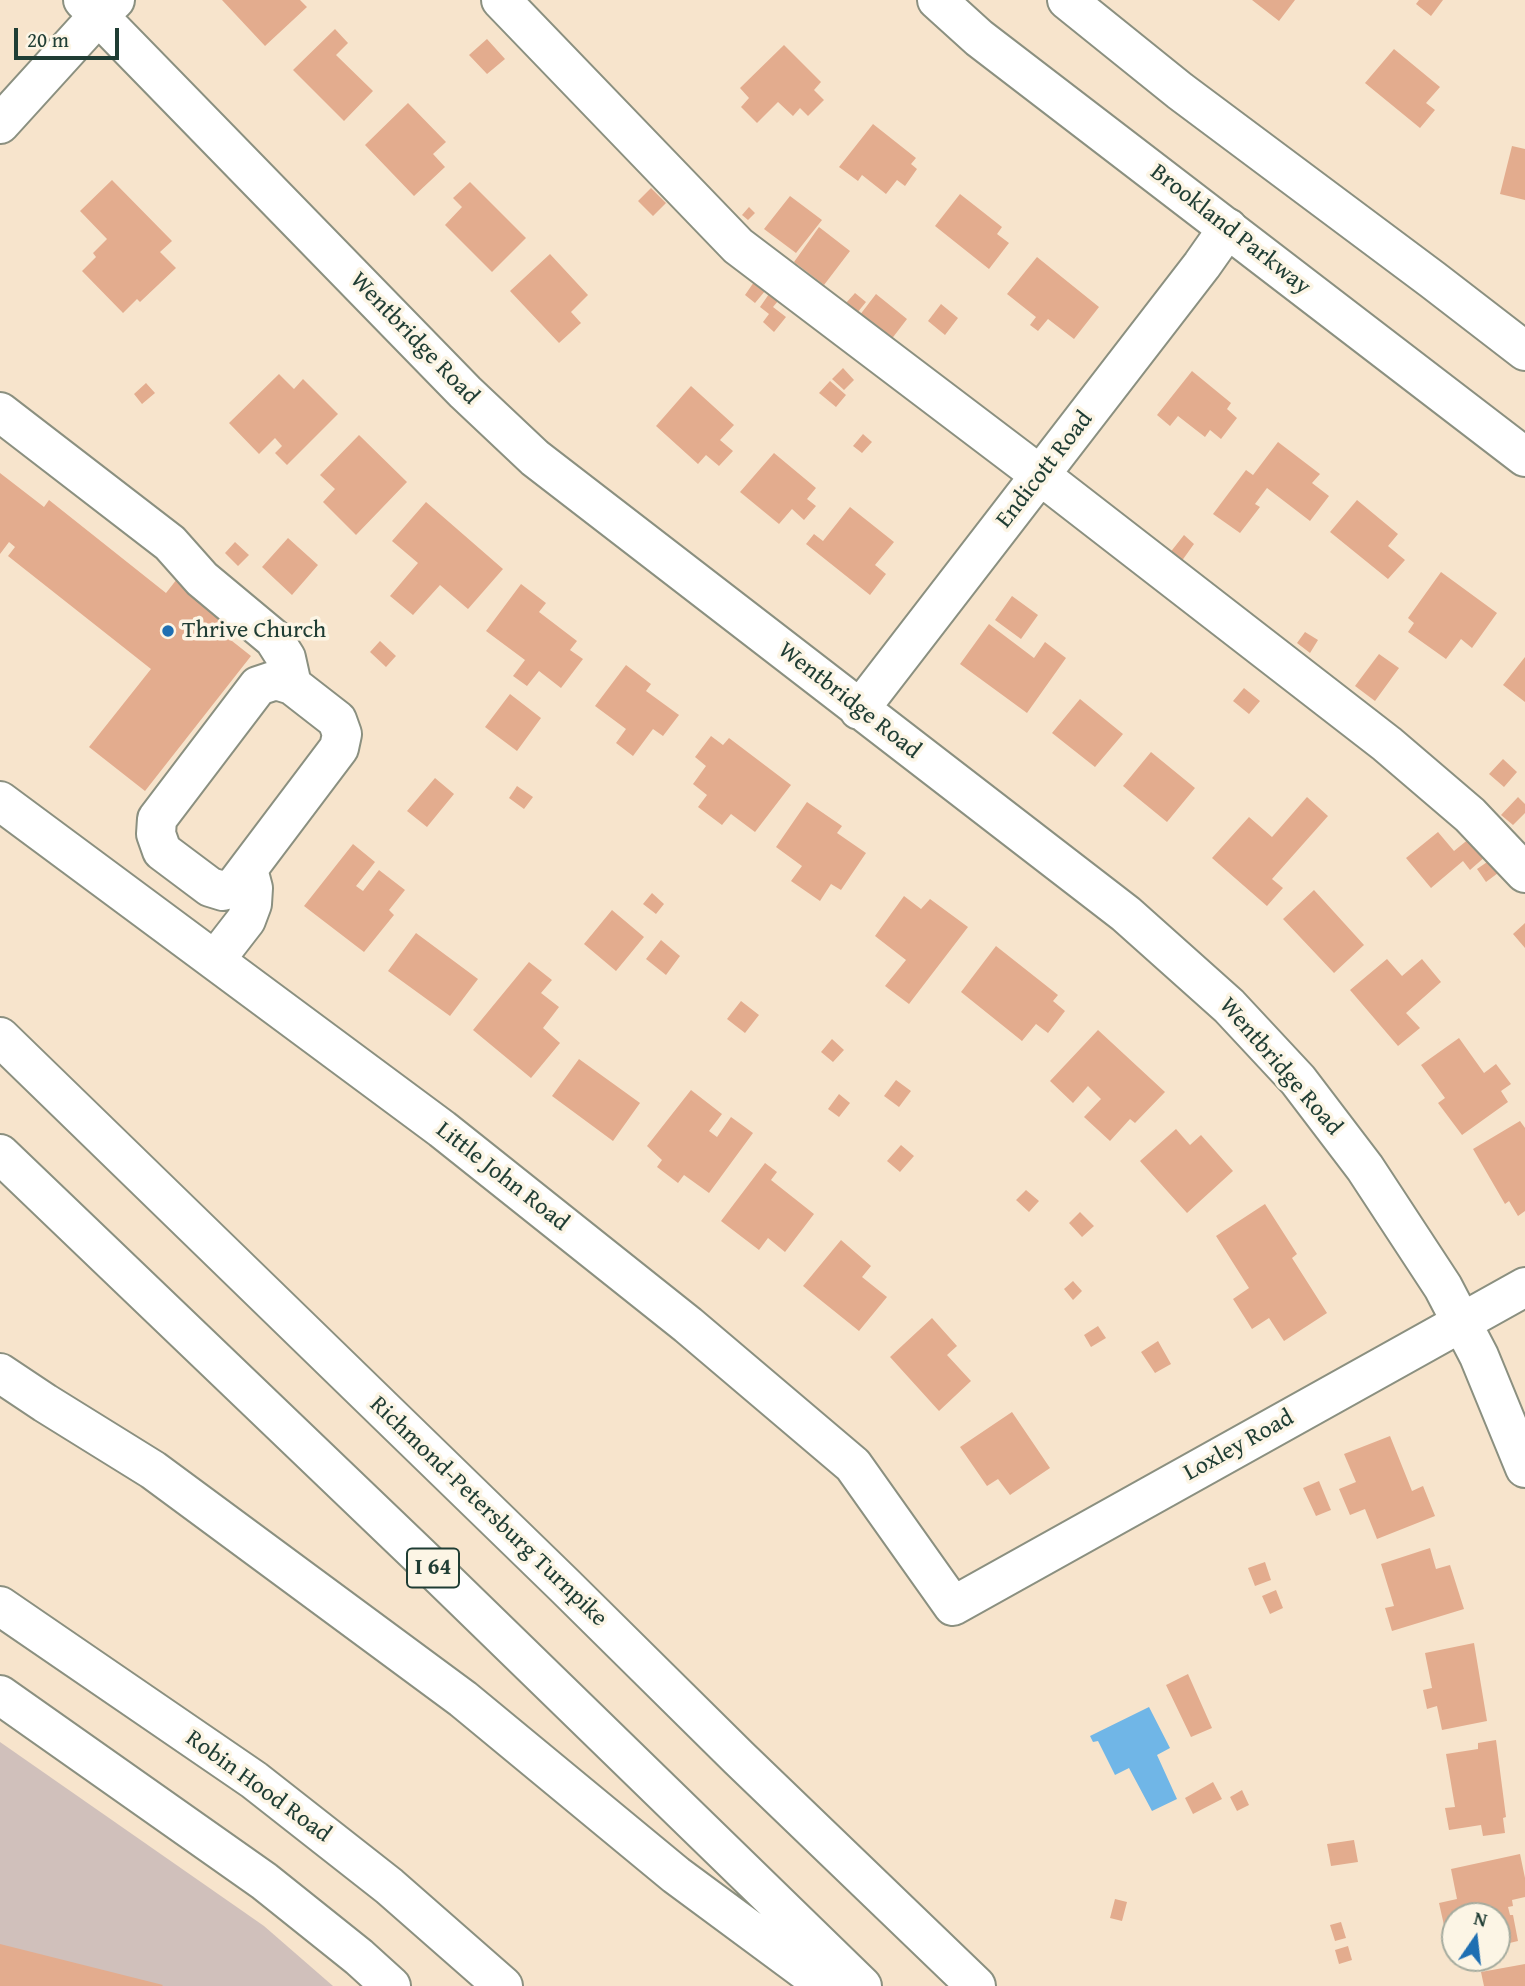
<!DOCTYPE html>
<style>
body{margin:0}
#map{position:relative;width:1525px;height:1986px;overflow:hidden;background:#f7e4cc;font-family:"Gentium Book Plus",serif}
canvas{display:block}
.north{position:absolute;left:1441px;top:1902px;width:70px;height:70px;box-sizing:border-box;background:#fcf5e5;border:2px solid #a4ab9e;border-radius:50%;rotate:14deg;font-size:19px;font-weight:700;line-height:28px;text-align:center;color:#1f3d34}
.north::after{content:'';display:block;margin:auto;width:24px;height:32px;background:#1f6fb2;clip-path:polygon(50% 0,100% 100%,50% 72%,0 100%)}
.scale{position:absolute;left:14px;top:28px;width:105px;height:32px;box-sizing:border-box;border:4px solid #1f3d34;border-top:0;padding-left:9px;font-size:21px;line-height:24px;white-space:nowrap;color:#1f3d34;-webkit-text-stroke:5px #fcf5e5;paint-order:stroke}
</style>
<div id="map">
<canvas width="1525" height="1986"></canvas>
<div class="north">N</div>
<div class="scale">20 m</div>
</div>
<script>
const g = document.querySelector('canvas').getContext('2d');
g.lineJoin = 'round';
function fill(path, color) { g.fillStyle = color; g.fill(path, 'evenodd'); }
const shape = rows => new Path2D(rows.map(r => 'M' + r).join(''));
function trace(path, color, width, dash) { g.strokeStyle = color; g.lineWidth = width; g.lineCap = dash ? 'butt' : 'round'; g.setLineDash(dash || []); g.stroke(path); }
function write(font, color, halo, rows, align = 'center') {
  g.font = font + ' "Gentium Book Plus",serif'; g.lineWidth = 7; g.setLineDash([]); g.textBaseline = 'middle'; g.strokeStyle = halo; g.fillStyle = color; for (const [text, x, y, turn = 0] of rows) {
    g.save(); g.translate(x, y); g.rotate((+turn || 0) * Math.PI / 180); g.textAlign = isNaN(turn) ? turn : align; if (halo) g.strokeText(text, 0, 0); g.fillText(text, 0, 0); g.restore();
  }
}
fill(shape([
 [0,1742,264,1926,333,1986,0,1986]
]), '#d0c0bb');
fill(shape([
 [1149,1707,1170,1748,1157,1755,1177,1799,1152,1811,1129,1768,1115,1775,1098,1741,1093,1742,1090,1736]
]), '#70b6e7');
fill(shape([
 [222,0,300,0,307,7,265,46],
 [1252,0,1295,0,1279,21],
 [1419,0,1443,0,1431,16,1416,4],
 [335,29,348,43,336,55,373,91,344,121,293,70],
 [487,39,505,59,487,74,469,55],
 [784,45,821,82,814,90,824,100,808,116,800,108,793,116,778,102,757,123,741,107,749,98,740,88],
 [1394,49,1440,87,1426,103,1435,110,1420,128,1365,83],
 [408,103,446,142,433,154,445,167,414,196,365,145],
 [873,124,916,158,911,164,917,169,905,186,897,180,886,194,862,175,858,181,839,167],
 [1512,146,1525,149,1525,200,1500,194],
 [112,180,172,241,160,252,176,268,140,302,137,299,123,313,82,271,96,257,93,253,107,239,80,211],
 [470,182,526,238,492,272,445,225,462,207,453,198],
 [651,188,666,203,653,216,638,201],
 [960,194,1002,227,997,234,1009,243,989,269,935,226],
 [790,196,822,220,796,253,764,229],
 [749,207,755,213,748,220,742,215],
 [819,227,850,251,824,285,794,262],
 [550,254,588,295,571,312,581,323,559,343,510,291],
 [1037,257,1099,307,1074,339,1048,319,1038,331,1030,325,1036,317,1007,294],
 [754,282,765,291,755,303,745,295],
 [855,293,866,302,857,313,846,303],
 [769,294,778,301,773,307,786,317,774,332,763,322,769,314,760,307],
 [876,294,907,319,887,345,856,320],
 [941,304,958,318,945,335,928,321],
 [843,368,854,380,844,390,832,379],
 [1192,371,1231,403,1227,409,1237,418,1221,439,1210,430,1205,437,1178,416,1170,426,1157,415],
 [279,374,294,389,303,379,338,414,287,465,275,453,282,446,275,438,259,454,229,423],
 [830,381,846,395,836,407,819,393],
 [146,383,155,393,142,404,134,394],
 [691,386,734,425,720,440,733,451,719,466,706,455,698,464,656,426],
 [863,434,872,442,862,453,853,446],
 [359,435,407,482,356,535,323,502,335,489,320,475],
 [1278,442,1320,474,1312,483,1329,496,1310,521,1267,488,1255,504,1260,507,1240,533,1213,514,1246,470,1253,475],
 [774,453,816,488,807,499,816,506,804,520,792,509,779,524,740,492],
 [0,473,44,507,49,500,166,593,199,551,215,563,189,595,206,608,209,603,236,625,227,637,251,656,145,791,89,747,151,669,8,556,15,547,9,542,0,554],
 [1357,500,1398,534,1388,546,1405,560,1388,579,1330,532],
 [426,502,503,569,468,609,440,585,413,615,390,596,418,563,392,541],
 [850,507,894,542,875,565,886,574,870,595,806,544,814,534,823,541],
 [1184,535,1194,544,1181,562,1169,554],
 [288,538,318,565,292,595,262,567],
 [235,542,249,555,238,566,225,553],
 [1441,572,1497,613,1472,648,1461,639,1446,659,1408,632,1414,623,1408,618],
 [521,584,546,603,539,612,577,641,570,650,583,659,561,688,539,671,527,686,513,676,525,660,486,631],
 [1012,596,1038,615,1021,639,995,620],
 [989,624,1034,658,1045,642,1066,658,1027,713,960,664],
 [1305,632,1318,640,1310,653,1297,643],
 [380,641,396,656,386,667,370,652],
 [1379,654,1399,668,1375,701,1355,686],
 [1525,657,1525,702,1503,685],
 [626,665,651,684,646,691,679,715,663,736,653,729,633,756,616,743,626,729,595,706],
 [1244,688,1260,701,1249,714,1233,701],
 [510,694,541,718,517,751,485,727],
 [1080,699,1123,734,1095,767,1052,733],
 [711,736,723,745,729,738,791,785,755,832,731,814,722,825,698,807,707,795,693,784,706,766,695,757],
 [1151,752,1195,788,1167,822,1123,786],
 [1503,759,1517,772,1504,787,1489,774],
 [435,778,454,794,427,827,407,811],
 [517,786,533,797,524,809,509,798],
 [1307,797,1328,816,1272,879,1283,888,1267,906,1212,858,1249,817,1272,837],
 [1518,797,1525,804,1525,813,1513,825,1501,815],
 [807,802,842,826,837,833,866,853,841,890,831,884,820,901,791,881,802,866,776,847],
 [1438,832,1454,851,1470,838,1486,856,1470,870,1463,861,1431,888,1406,858],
 [353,844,375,862,356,886,363,891,379,870,405,890,389,910,394,915,364,952,304,906],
 [1490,860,1498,873,1486,882,1477,869],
 [1314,890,1364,945,1334,973,1283,919],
 [652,893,664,904,656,914,643,904],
 [904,896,921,909,930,899,968,927,909,1004,885,986,906,960,875,936],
 [612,910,644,937,616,971,584,944],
 [1525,923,1525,948,1513,934],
 [416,933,478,979,450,1016,388,971],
 [661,940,680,956,666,975,646,959],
 [996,946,1058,995,1053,1001,1065,1011,1048,1033,1036,1024,1022,1041,961,992],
 [1387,959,1402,976,1422,959,1441,982,1406,1013,1420,1028,1398,1046,1350,990],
 [529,962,552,980,541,993,559,1007,543,1028,560,1043,531,1078,473,1030],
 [741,1001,759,1015,745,1033,727,1019],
 [1098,1030,1165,1092,1135,1123,1130,1119,1110,1141,1084,1117,1101,1099,1088,1086,1073,1103,1050,1081],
 [1459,1038,1484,1073,1496,1064,1511,1084,1501,1091,1508,1102,1462,1135,1438,1103,1445,1098,1421,1065],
 [832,1039,844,1050,833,1062,821,1052],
 [579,1059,640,1103,613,1141,552,1096],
 [896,1080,911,1091,899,1107,884,1096],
 [691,1090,722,1114,709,1131,717,1137,731,1117,753,1133,709,1193,684,1175,678,1183,657,1167,662,1160,647,1146],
 [839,1094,850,1103,839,1117,828,1109],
 [1520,1121,1525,1128,1525,1211,1518,1216,1509,1201,1505,1204,1473,1149],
 [1176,1129,1190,1145,1201,1135,1233,1171,1187,1213,1140,1161],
 [901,1145,914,1156,900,1172,887,1161],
 [765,1163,777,1172,771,1180,814,1214,785,1252,768,1238,759,1250,721,1221],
 [1026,1190,1039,1201,1029,1212,1016,1200],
 [1265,1204,1297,1254,1292,1258,1327,1313,1284,1341,1269,1318,1252,1329,1233,1299,1249,1288,1216,1236],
 [1080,1212,1094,1226,1082,1237,1069,1223],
 [841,1240,871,1266,862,1277,887,1297,859,1331,803,1286],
 [1073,1281,1082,1291,1073,1300,1064,1289],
 [932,1318,957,1346,947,1355,971,1381,939,1411,890,1357],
 [1098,1326,1106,1338,1091,1347,1084,1335],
 [1158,1341,1171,1364,1155,1373,1141,1352],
 [1012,1412,1050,1468,1010,1495,998,1479,987,1486,960,1447],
 [1390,1436,1412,1491,1423,1486,1435,1516,1377,1539,1365,1509,1350,1515,1339,1489,1356,1482,1344,1454],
 [1319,1481,1331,1510,1316,1516,1303,1488],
 [1430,1548,1436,1569,1450,1565,1464,1609,1392,1631,1385,1608,1394,1606,1381,1564],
 [1265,1562,1271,1580,1255,1586,1248,1568],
 [1276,1590,1283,1608,1270,1614,1262,1596],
 [1474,1643,1487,1721,1442,1730,1437,1706,1427,1709,1423,1690,1432,1688,1425,1653],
 [1188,1674,1212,1728,1191,1737,1166,1685],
 [1496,1740,1506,1817,1503,1818,1505,1833,1483,1836,1481,1825,1449,1830,1445,1808,1455,1807,1446,1754,1478,1749,1478,1743],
 [1213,1782,1222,1799,1193,1814,1185,1798],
 [1242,1790,1249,1805,1237,1811,1230,1797],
 [1354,1840,1358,1862,1331,1866,1327,1844],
 [1520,1854,1525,1878,1525,1897,1512,1900,1513,1906,1508,1907,1510,1915,1513,1915,1518,1941,1497,1946,1497,1916,1455,1916,1455,1931,1446,1934,1439,1903,1457,1899,1451,1869],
 [1115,1899,1127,1902,1122,1921,1110,1918],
 [1341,1922,1346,1938,1335,1941,1330,1925],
 [0,1944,163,1985,162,1986,0,1986],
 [1348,1946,1352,1960,1339,1964,1335,1950],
 [1525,1964,1525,1986,1484,1986,1481,1972]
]), '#e3ac8e');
const minor = shape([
 [83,0,465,392,535,458,1126,914,1229,1006,1298,1080,1365,1168,1443,1287,1479,1356,1525,1468],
 [501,0,738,246,1040,475,1387,744,1470,815,1525,873],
 [0,124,99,15,115,0],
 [0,412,170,543,202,579,274,639,286,658,292,685],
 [276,680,292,685,337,720,342,734,339,748,235,886,223,891,210,887,162,851,156,834,157,819,258,686,276,680],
 [859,710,1202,265,1228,228],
 [0,801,442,1129,688,1325,853,1465,953,1606,1525,1287],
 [215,960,246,920,252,904,253,888,248,869]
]);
const major = shape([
 [937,0,979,38,1525,457],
 [1067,0,1180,91,1433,280,1525,351],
 [0,1606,254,1780,389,1886,503,1986],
 [0,1695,264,1881,359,1957,391,1986]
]);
const highway = shape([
 [0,1037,564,1585,739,1758,976,1986],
 [0,1154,426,1562,862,1986],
 [0,1373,45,1403,153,1470,463,1699,676,1875,826,1986]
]);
trace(minor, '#8b9080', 42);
trace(major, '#8b9080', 42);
trace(highway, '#8b9080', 42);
trace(minor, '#fff', 38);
trace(major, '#fff', 38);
trace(highway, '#fff', 38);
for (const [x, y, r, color] of [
 [168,631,7,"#1f6fb2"]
]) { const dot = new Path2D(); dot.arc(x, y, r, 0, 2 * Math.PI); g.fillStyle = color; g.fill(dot); trace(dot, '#fcf5e5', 2.5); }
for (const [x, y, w] of [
 [433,1568,52]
]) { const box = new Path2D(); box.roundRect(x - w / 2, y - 19.5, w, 39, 5); g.fillStyle = '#fcf5e5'; g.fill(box); trace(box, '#1f3d34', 2); }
write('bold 23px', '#1f3d34', null, [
 ["I 64",433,1568]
]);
write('24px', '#1f3d34', '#fcf5e5', [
 ["Brookland Parkway",1230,230,38],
 ["Wentbridge Road",414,339,46],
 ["Endicott Road",1045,470,-52],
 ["Wentbridge Road",849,701,38],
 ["Wentbridge Road",1280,1067,49],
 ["Little John Road",502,1177,38],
 ["Loxley Road",1239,1446,-29],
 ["Richmond-Petersburg Turnpike",488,1512,44],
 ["Robin Hood Road",258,1787,36]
]);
write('24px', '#1f3d34', '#fcf5e5', [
 ["Thrive Church",182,631]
], 'left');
</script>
